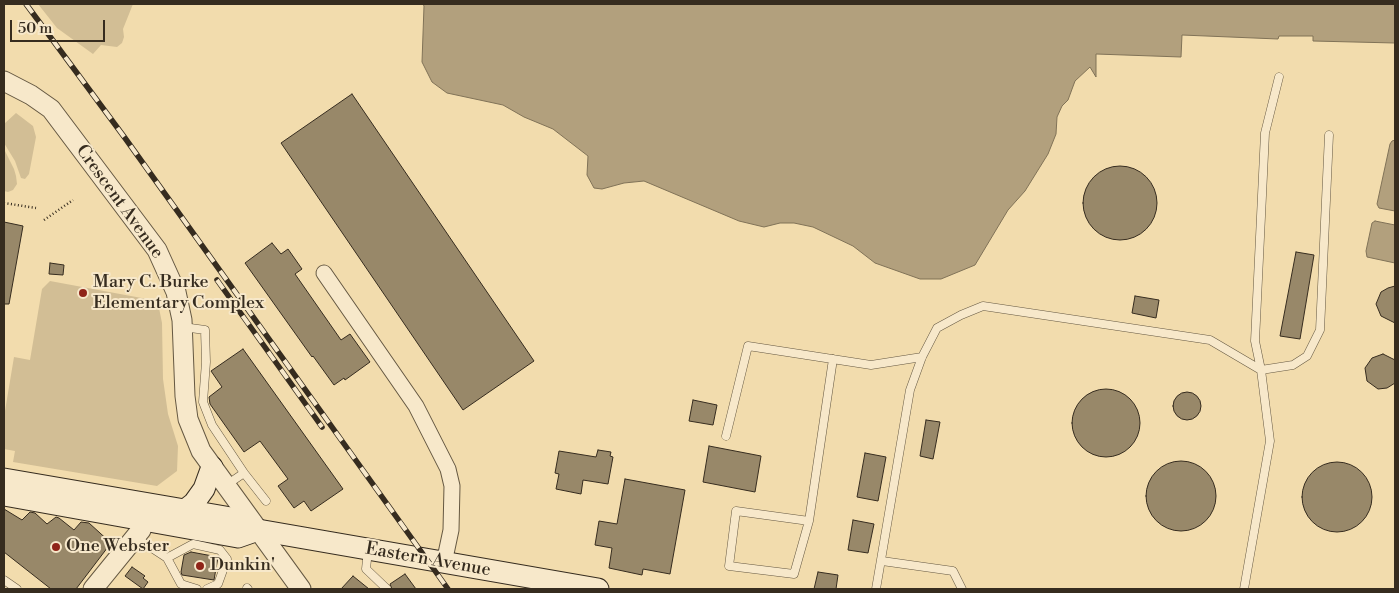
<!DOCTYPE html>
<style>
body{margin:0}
#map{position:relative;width:1399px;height:593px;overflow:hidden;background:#f2dcad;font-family:"Libre Bodoni",serif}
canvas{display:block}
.frame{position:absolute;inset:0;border:5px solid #362c1f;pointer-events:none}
.scale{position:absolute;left:10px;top:20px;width:95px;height:22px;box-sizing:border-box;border:2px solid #362c1f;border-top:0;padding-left:6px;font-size:15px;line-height:18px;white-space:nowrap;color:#362c1f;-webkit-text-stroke:4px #f7e8ca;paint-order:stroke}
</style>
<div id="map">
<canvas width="1399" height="593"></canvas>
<div class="frame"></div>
<div class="scale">50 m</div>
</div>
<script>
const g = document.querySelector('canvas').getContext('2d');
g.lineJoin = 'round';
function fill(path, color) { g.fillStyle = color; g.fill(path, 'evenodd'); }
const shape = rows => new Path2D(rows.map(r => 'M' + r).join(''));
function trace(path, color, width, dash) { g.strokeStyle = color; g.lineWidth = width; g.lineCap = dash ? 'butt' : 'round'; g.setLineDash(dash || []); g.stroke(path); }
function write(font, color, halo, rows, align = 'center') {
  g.font = font + ' "Libre Bodoni",serif'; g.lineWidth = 4; g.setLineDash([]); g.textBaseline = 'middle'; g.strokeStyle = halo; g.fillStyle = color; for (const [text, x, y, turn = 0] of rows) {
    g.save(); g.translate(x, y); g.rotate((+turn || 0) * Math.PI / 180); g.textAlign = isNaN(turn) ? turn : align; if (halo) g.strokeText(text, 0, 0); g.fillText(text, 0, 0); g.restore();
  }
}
fill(shape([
 [38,4,133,4,123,29,124,37,122,43,117,47,101,45,93,54,57,28],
 [16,113,33,126,36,137,29,174,25,179,21,178,15,161,4,143,4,124],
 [4,149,14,169,16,176,17,184,13,190,8,192,4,191],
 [50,281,147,299,159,308,162,323,163,379,168,414,178,446,177,471,157,486,13,462,15,451,4,449,4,417,14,357,30,360,42,289]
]), '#d2be95');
const water = shape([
 [423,4,1395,4,1395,43,1313,41,1313,36,1279,36,1278,39,1182,35,1181,57,1096,54,1096,77,1090,67,1075,81,1068,100,1062,106,1057,117,1056,134,1048,154,1025,191,1008,210,975,265,941,279,920,279,875,263,853,246,813,227,794,223,780,223,764,227,739,221,644,181,624,183,602,189,594,188,587,175,588,156,553,129,524,117,503,105,447,93,432,82,422,62,424,6,423,4],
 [1395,140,1395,211,1379,208,1377,204,1390,144,1392,141,1395,140],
 [1375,221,1395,225,1395,263,1367,257,1366,251,1372,223,1375,221]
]);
fill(water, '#b2a07d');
trace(water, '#807257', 1);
const building = shape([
 [352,94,534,361,463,410,281,143,352,94],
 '1083 203a37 37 0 1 1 74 0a37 37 0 1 1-74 0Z',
 [4,222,23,226,9,304,4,304,4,222],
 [272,243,281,254,288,249,302,269,295,274,341,340,350,334,370,362,345,380,344,378,334,385,313,356,312,357,245,263,272,243],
 [1296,252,1314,255,1300,339,1280,336,1296,252],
 [50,263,64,265,63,275,49,274,50,263],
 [1395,286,1395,323,1381,316,1376,304,1381,292,1388,288,1395,286],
 [1135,296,1159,300,1156,318,1132,313,1135,296],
 [243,349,343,489,311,511,304,501,294,508,278,486,288,479,260,441,244,452,210,404,209,397,222,387,211,371,243,349],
 [1383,354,1395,360,1395,383,1387,388,1378,389,1367,381,1365,368,1372,358,1383,354],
 '1072 423a34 34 0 1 1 68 0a34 34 0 1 1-68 0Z',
 '1173 406a14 14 0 1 1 28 0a14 14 0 1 1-28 0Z',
 [693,400,717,405,713,425,689,421,693,400],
 [926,420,940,422,933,459,920,456,926,420],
 [709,446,761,456,755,492,703,482,709,446],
 [598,450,611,452,610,456,613,457,608,484,583,480,581,494,556,489,559,474,555,473,559,451,596,457,598,450],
 [865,453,886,457,878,501,857,497,865,453],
 '1146 496a35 35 0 1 1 70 0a35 35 0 1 1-70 0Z',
 '1302 497a35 35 0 1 1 70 0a35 35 0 1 1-70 0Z',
 [625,479,685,490,670,574,643,569,642,575,609,568,612,548,595,545,599,521,617,524,625,479],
 [4,509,22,520,30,512,35,513,47,524,56,517,59,518,74,530,81,522,89,523,111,543,76,589,51,589,4,552,4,509],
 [853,520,874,524,868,553,848,550,853,520],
 [191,552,218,557,214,580,182,575,181,572,184,555,191,552],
 [132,567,145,576,143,578,148,582,143,589,125,576,132,567],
 [818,572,838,575,836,589,814,589,818,572],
 [405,574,416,589,392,589,390,584,405,574],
 [353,576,369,589,341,589,353,576]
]);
fill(building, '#988869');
trace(building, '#362c1f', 1);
const service = shape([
 [183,327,205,330,206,362,203,402,212,425,244,473,266,501],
 [726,436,748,346,871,365,922,357],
 [225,486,244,473],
 [809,521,794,574,729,566,736,511,809,521,833,359],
 [135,537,167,558,181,584,197,589],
 [368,550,366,569,387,589],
 [167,558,193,544,220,550,227,559,218,584,207,589],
 [882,561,953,571,962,589],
 [4,580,17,589],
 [247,588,248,589],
 [876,589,910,390,922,357,937,328,961,315,983,306,1210,340,1261,370,1293,365,1307,356,1320,330,1329,135],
 [1244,589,1270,441,1261,370,1255,341,1265,133,1279,77]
]);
const minor = shape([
 [324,273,416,406,448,469,452,486,451,530,444,563]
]);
const tertiary = shape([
 [4,81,31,95,51,109,157,250,176,292,182,320,185,396,188,419,201,451,301,589],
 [93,589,141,530,145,520,147,506]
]);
const secondary = shape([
 [4,479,237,519,258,530,598,589],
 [4,495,238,537,258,530],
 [185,510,194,503,204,489,212,467]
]);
trace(service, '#655842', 9);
trace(minor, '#655842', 17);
trace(tertiary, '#655842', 21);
trace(secondary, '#362c1f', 23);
trace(shape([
 [4,203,36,208],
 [44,220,73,200]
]), '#362c1f', 2.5, [1, 2.5]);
trace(service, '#f7e8ca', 8);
trace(minor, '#f7e8ca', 15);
trace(tertiary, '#f7e8ca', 19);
trace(secondary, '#f7e8ca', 21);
const rail = shape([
 [26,4,125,138,448,589],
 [217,280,322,427]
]);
trace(rail, '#362c1f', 5.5);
trace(rail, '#f7e8ca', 4, [11]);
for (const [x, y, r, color] of [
 [83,293,5,"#8f2418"],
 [56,547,5,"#8f2418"],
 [200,566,5,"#8f2418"]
]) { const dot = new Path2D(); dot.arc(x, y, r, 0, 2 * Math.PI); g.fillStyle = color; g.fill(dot); trace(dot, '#f7e8ca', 2); }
write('18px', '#362c1f', '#f7e8ca', [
 ["Crescent Avenue",119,202,54],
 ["Eastern Avenue",428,560,10]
]);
write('18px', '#362c1f', '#f7e8ca', [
 ["Mary C. Burke",93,283],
 ["Elementary Complex",93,304],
 ["One Webster",66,547],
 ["Dunkin'",210,566]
], 'left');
</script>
